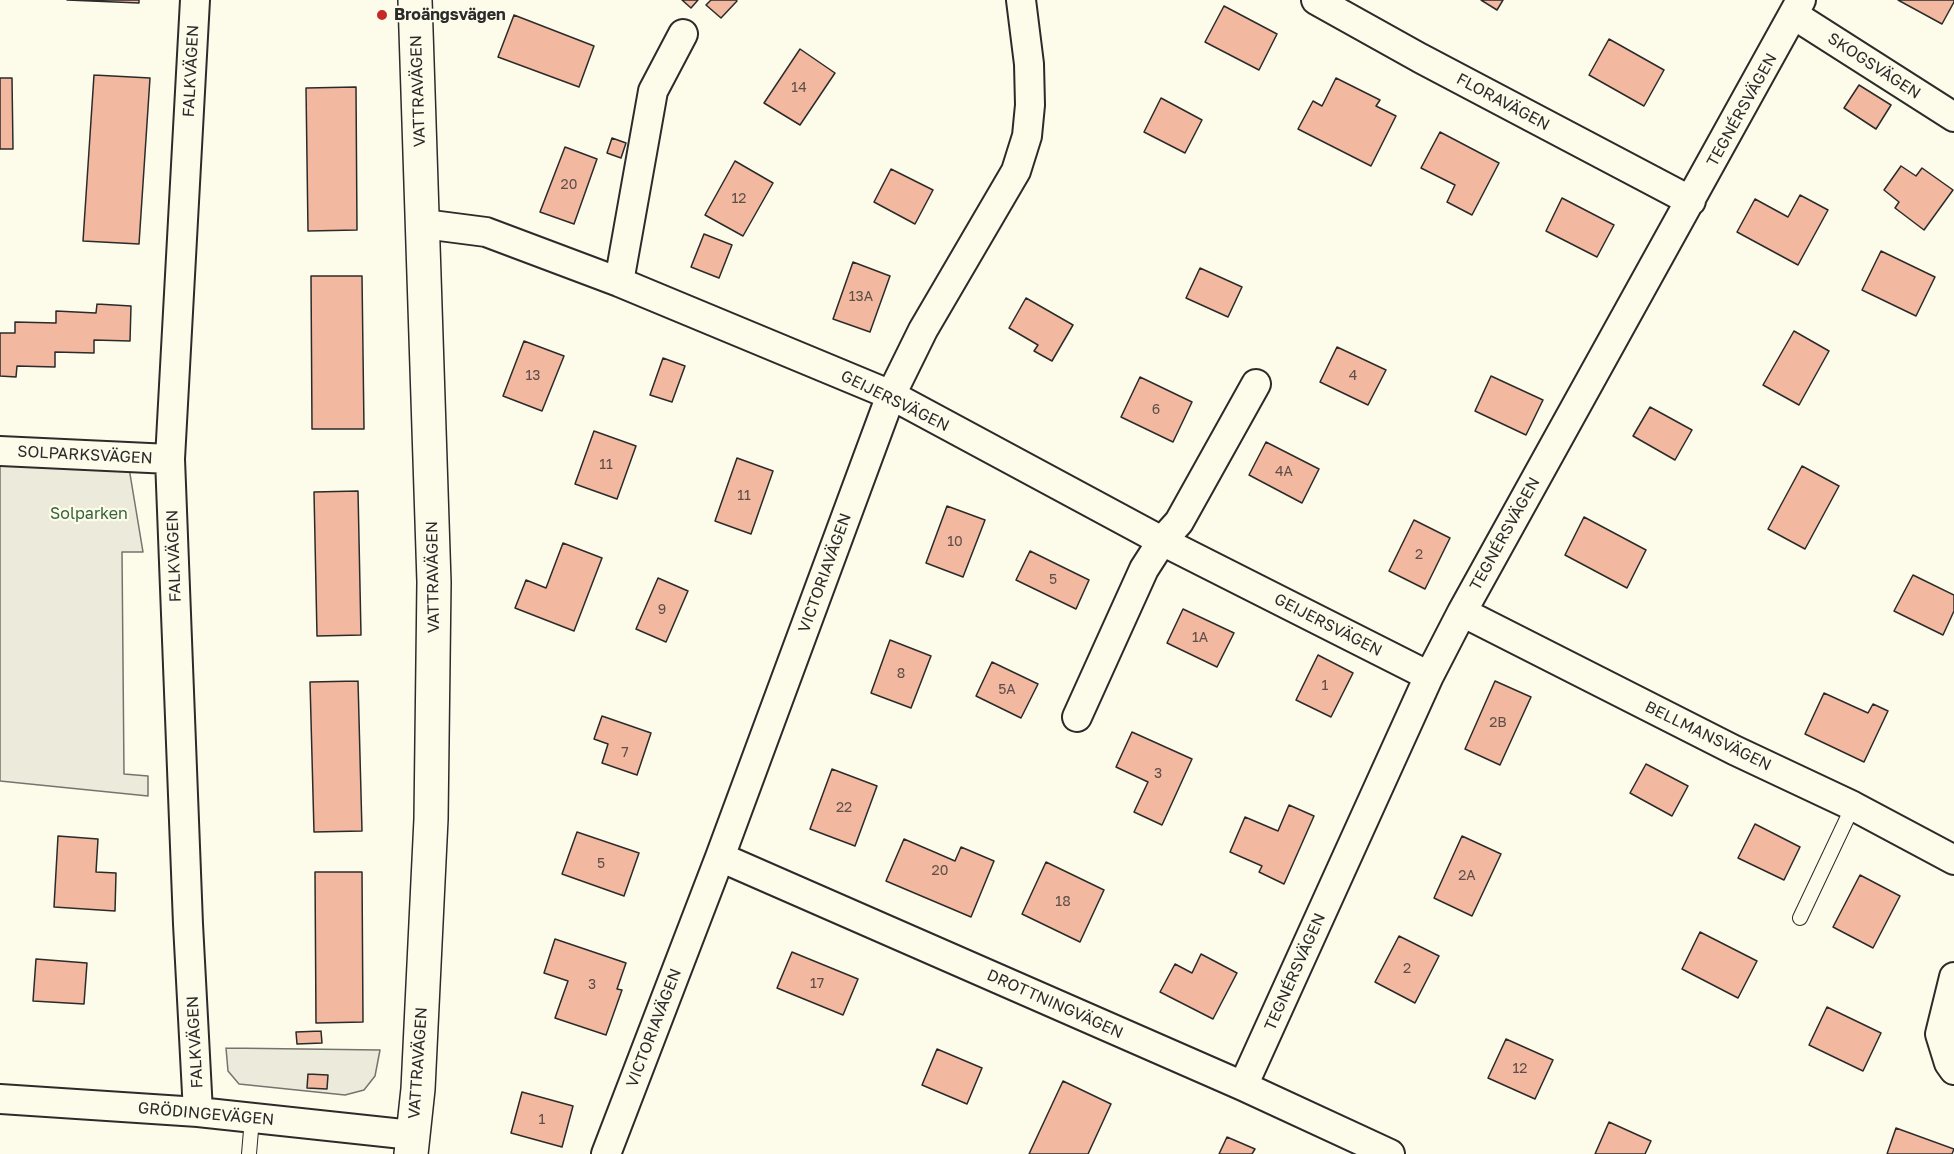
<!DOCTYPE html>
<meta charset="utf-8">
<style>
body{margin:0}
canvas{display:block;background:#fdfbea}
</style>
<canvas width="1954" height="1154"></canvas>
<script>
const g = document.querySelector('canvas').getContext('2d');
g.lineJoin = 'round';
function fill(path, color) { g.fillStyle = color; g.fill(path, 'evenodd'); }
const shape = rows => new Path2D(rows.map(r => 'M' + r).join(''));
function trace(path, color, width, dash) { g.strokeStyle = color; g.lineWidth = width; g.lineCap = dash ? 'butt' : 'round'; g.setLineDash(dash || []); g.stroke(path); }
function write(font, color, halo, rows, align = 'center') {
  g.font = font + ' "Golos Text",sans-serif'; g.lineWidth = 4.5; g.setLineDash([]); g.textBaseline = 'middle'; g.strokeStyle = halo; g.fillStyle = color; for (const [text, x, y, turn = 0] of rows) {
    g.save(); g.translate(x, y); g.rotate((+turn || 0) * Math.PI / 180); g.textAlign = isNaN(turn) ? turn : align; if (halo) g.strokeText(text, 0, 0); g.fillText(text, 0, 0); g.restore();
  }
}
const green = shape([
 [0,466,129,468,143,552,122,552,124,774,148,776,148,796,0,781,0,466],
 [226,1048,380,1050,375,1076,364,1090,345,1095,239,1084,228,1071,226,1048]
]);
fill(green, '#ecebdb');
trace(green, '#74746e', 1.5);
const building = shape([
 [67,0,139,0,139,3,67,0],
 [682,0,698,0,691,8,682,0],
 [711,0,736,0,737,1,721,18,706,5,711,0],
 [1481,0,1503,0,1497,10,1481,0],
 [1898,0,1954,0,1954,2,1942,24,1898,0],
 [1224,6,1277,34,1259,70,1205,42,1224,6],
 [514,15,594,46,579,87,498,57,514,15],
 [1609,39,1664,70,1644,106,1589,75,1609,39],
 [800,49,835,73,800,125,764,103,800,49],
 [94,75,150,78,139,244,83,241,94,75],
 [0,78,12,78,13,149,0,149,0,78],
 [1336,78,1380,100,1376,106,1396,116,1371,166,1298,129,1313,101,1322,106,1336,78],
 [1859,85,1891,105,1876,129,1844,108,1859,85],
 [356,87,357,230,308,231,306,88,356,87],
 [1161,98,1202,120,1185,153,1144,132,1161,98],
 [1440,132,1499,163,1472,215,1447,202,1455,185,1421,168,1440,132],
 [612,138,626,143,621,158,607,153,612,138],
 [565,147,597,159,574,224,540,212,565,147],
 [735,161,773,183,743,236,705,215,735,161],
 [1901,166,1916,176,1922,168,1953,190,1924,230,1895,208,1899,202,1884,190,1901,166],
 [891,169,933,190,915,224,874,202,891,169],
 [1800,195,1828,210,1798,265,1737,232,1755,199,1788,217,1800,195],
 [1562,198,1614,225,1597,257,1546,231,1562,198],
 [704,234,732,245,719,278,691,267,704,234],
 [1881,251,1935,277,1916,316,1862,290,1881,251],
 [853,262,890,276,870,332,833,319,853,262],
 [1200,268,1242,287,1228,317,1186,298,1200,268],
 [311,276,362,276,364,429,312,429,311,276],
 [1026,298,1073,325,1052,361,1034,351,1038,345,1009,328,1026,298],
 [97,304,131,306,130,341,94,340,94,353,55,352,55,367,17,366,16,377,0,376,0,333,15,333,15,322,56,323,56,311,96,313,97,304],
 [1794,331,1829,351,1799,405,1763,385,1794,331],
 [524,341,564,356,542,411,503,396,524,341],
 [1337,347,1386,370,1368,405,1320,382,1337,347],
 [663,358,685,366,672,402,650,395,663,358],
 [1491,376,1543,400,1526,435,1475,411,1491,376],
 [1140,377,1192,402,1173,442,1121,417,1140,377],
 [1650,407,1692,430,1675,460,1633,436,1650,407],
 [594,431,636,446,617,499,575,484,594,431],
 [1266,442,1319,469,1302,503,1249,475,1266,442],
 [737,458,773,471,751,534,715,521,737,458],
 [1802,466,1839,486,1805,549,1768,529,1802,466],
 [358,491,361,635,317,636,314,492,358,491],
 [947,506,985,520,963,577,926,563,947,506],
 [1584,517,1646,550,1627,588,1565,555,1584,517],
 [1414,520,1450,538,1425,589,1389,571,1414,520],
 [563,543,602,558,574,631,515,608,526,580,546,588,563,543],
 [1030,551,1089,580,1076,609,1016,580,1030,551],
 [1913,575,1954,595,1954,611,1943,635,1894,611,1913,575],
 [658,578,688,591,666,642,636,629,658,578],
 [1183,609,1234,633,1217,667,1167,643,1183,609],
 [890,640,931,656,911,708,871,693,890,640],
 [1318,655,1353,673,1331,717,1296,700,1318,655],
 [992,662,1038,684,1021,718,976,696,992,662],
 [358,681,362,831,314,832,310,682,358,681],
 [1495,681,1531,697,1500,765,1465,749,1495,681],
 [1824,693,1868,713,1873,704,1888,711,1864,762,1805,734,1824,693],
 [602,716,651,733,637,775,602,763,608,744,594,739,602,716],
 [1132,732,1192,759,1162,825,1134,812,1148,782,1116,767,1132,732],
 [1646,764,1688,786,1672,816,1630,793,1646,764],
 [832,769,877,786,855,846,810,829,832,769],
 [1289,805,1314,816,1284,884,1259,872,1262,866,1230,852,1245,817,1278,831,1289,805],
 [1755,824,1800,847,1784,880,1738,858,1755,824],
 [577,832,639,853,624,896,562,874,577,832],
 [58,836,98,839,96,872,116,873,115,911,54,907,58,836],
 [1462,836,1501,854,1472,916,1434,898,1462,836],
 [904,839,955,861,961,847,994,861,971,917,886,881,904,839],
 [1046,862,1104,890,1080,942,1022,914,1046,862],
 [315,872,362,872,363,1022,316,1023,315,872],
 [1860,875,1900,896,1873,948,1833,927,1860,875],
 [1700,932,1757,961,1738,998,1682,969,1700,932],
 [1399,936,1439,956,1415,1003,1375,982,1399,936],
 [555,939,626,963,617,989,622,990,606,1035,555,1018,568,981,544,973,555,939],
 [792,952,858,979,843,1015,777,988,792,952],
 [1201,954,1237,973,1213,1019,1160,992,1175,964,1192,973,1201,954],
 [36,959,87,963,84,1004,33,1001,36,959],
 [1827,1007,1881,1033,1863,1071,1809,1045,1827,1007],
 [321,1031,322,1043,297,1044,296,1032,321,1031],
 [1506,1039,1553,1060,1535,1099,1488,1078,1506,1039],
 [937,1049,982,1068,967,1104,922,1085,937,1049],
 [308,1074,328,1075,327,1089,307,1088,308,1074],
 [1063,1081,1111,1104,1088,1154,1029,1154,1063,1081],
 [522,1092,573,1106,562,1147,511,1133,522,1092],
 [1609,1122,1651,1141,1645,1154,1595,1154,1609,1122],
 [1896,1128,1954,1149,1952,1154,1887,1154,1896,1128],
 [1227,1137,1255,1149,1252,1154,1219,1154,1227,1137]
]);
fill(building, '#f2b8a0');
trace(building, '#2b2b2b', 1.5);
const service = shape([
 [1800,918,1853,806],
 [249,1154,252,1118]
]);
const minor = shape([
 [195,0,170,459,188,924,198,1112],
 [1316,0,1420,58,1691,201],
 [1794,15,1954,117],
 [424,224,486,232,619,282,891,395,1162,541,1429,676],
 [619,282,653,91,683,34],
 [0,451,170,459],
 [1462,612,1734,750,1853,806,1954,860],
 [1077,717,1144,569,1162,541,1179,522,1256,384],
 [720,857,1243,1086,1390,1154],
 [1954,977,1940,1034,1949,1063,1954,1070],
 [1243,1086,1429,676,1462,612,1801,0],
 [0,1099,198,1112,412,1135],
 [606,1154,720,857,891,395,923,330,1016,171,1027,136,1030,105,1029,64,1021,0]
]);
const tertiary = shape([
 [411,1154,418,1089,431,819,434,582,415,0]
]);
trace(service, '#2b2b2b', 16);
trace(minor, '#2b2b2b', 32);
trace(tertiary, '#2b2b2b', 36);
trace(service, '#fdfbea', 14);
trace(minor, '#fdfbea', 28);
trace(tertiary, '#fdfbea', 33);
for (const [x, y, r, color] of [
 [382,15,6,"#c62828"]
]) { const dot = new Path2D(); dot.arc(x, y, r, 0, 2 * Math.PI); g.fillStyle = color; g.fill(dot); trace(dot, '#fdfbea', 2); }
write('14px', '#5d4e48', null, [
 ["14",799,88],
 ["20",569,185],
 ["12",739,199],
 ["13A",861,297],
 ["13",533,376],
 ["4",1353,376],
 ["6",1156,410],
 ["11",606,465],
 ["4A",1284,472],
 ["11",744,496],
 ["10",955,542],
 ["2",1419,555],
 ["5",1053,580],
 ["9",662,610],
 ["1A",1200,638],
 ["8",901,674],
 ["1",1325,686],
 ["5A",1007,690],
 ["2B",1498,723],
 ["7",625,753],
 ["3",1158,774],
 ["22",844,808],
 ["5",601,864],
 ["20",940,871],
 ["2A",1467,876],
 ["18",1063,902],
 ["2",1407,969],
 ["17",817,984],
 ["3",592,985],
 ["12",1520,1069],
 ["1",542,1120]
]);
write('bold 16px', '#2b2b2b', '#fdfbea', [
 ["Broängsvägen",394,15]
], 'left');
write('16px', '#2b2b2b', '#fdfbea', [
 ["SKOGSVÄGEN",1874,66,33],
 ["FALKVÄGEN",191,71,-87],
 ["VATTRAVÄGEN",418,91,-92],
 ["FLORAVÄGEN",1503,102,28],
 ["TEGNÉRSVÄGEN",1742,110,-61],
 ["GEIJERSVÄGEN",895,401,26],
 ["SOLPARKSVÄGEN",85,455,3],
 ["TEGNÉRSVÄGEN",1505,534,-61],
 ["FALKVÄGEN",174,556,-92],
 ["VICTORIAVÄGEN",825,573,-70],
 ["VATTRAVÄGEN",433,577,-91],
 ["GEIJERSVÄGEN",1328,625,27],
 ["BELLMANSVÄGEN",1708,736,26],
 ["TEGNÉRSVÄGEN",1295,972,-66],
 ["DROTTNINGVÄGEN",1055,1004,24],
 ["VICTORIAVÄGEN",654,1028,-69],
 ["FALKVÄGEN",195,1042,-93],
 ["VATTRAVÄGEN",418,1063,-86],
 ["GRÖDINGEVÄGEN",206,1114,5]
]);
write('16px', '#34623c', '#fdfbea', [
 ["Solparken",89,514]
]);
</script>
